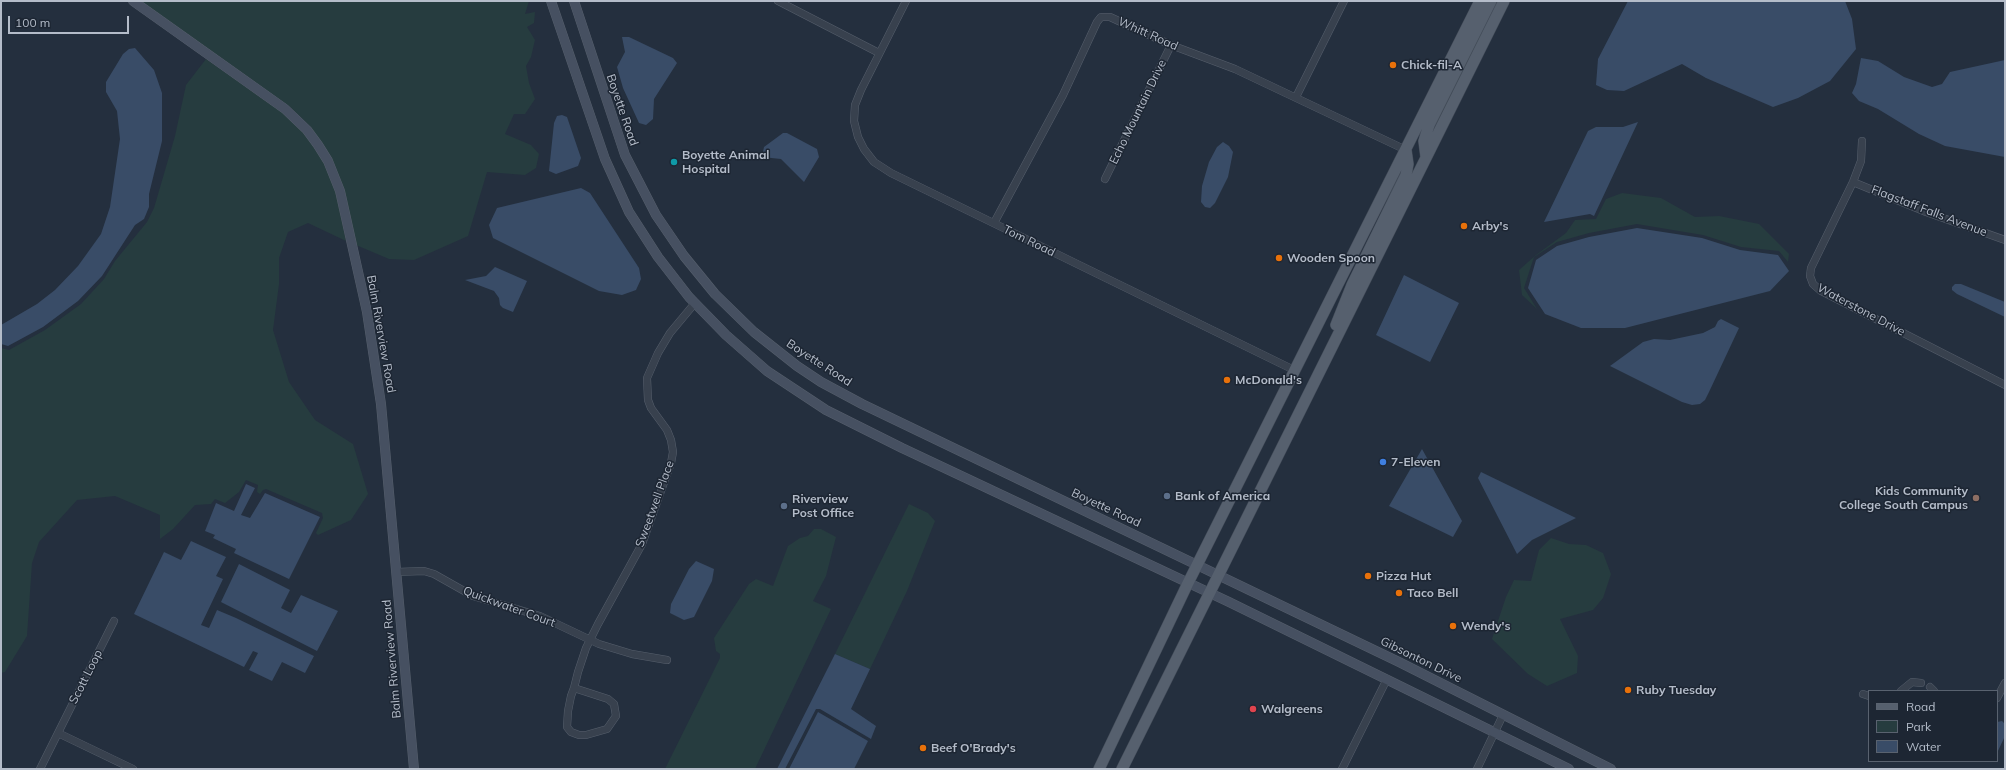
<!DOCTYPE html>
<style>
body{margin:0}
#map{position:relative;width:2006px;height:770px;overflow:hidden;background:#242f3e;font-family:Mulish,sans-serif}
canvas{display:block}
.frame{position:absolute;inset:0;border:2px solid #b4bcc9;pointer-events:none}
.legend{position:absolute;left:1868px;top:690px;width:130px;height:72px;box-sizing:border-box;background:#1d2633;border:1px solid #59626f;margin:0;padding:5px 7px;list-style:none;font-size:12px;color:#b4bcc9}
.legend li{display:flex;align-items:center;gap:8px;height:20px}
.legend b{width:20px;border:1px solid #59626f}
.scale{position:absolute;left:8px;top:16px;width:121px;height:18px;box-sizing:border-box;border:2px solid #b4bcc9;border-top:0;padding-left:5px;font-size:12px;line-height:14px;white-space:nowrap;color:#b4bcc9;-webkit-text-stroke:3px #1d2633;paint-order:stroke}
</style>
<div id="map">
<canvas width="2006" height="770"></canvas>
<div class="frame"></div>
<ul class="legend">
<li><b style="height:5px;background:#56606e"></b>Road</li>
<li><b style="height:11px;background:#263c3f"></b>Park</li>
<li><b style="height:11px;background:#394c67"></b>Water</li>
</ul>
<div class="scale">100 m</div>
</div>
<script>
const g = document.querySelector('canvas').getContext('2d');
g.lineJoin = 'round';
function fill(path, color) { g.fillStyle = color; g.fill(path, 'evenodd'); }
const shape = rows => new Path2D(rows.map(r => 'M' + r).join(''));
function trace(path, color, width, dash) { g.strokeStyle = color; g.lineWidth = width; g.lineCap = dash ? 'butt' : 'round'; g.setLineDash(dash || []); g.stroke(path); }
function write(font, color, halo, rows, align = 'center') {
  g.font = font + ' Mulish,sans-serif'; g.lineWidth = 3; g.setLineDash([]); g.textBaseline = 'middle'; g.strokeStyle = halo; g.fillStyle = color; for (const [text, x, y, turn = 0] of rows) {
    g.save(); g.translate(x, y); g.rotate((+turn || 0) * Math.PI / 180); g.textAlign = isNaN(turn) ? turn : align; if (halo) g.strokeText(text, 0, 0); g.fillText(text, 0, 0); g.restore();
  }
}
fill(shape([
 [141,1,529,1,525,14,535,12,534,23,527,27,535,40,531,57,526,66,529,83,535,99,525,114,514,114,505,134,531,145,539,154,536,168,525,175,487,172,468,236,414,260,389,259,356,245,344,189,332,159,310,126,289,106],
 [206,59,283,113,304,133,325,164,336,193,346,241,308,223,288,232,279,258,279,284,273,330,289,382,315,420,353,444,368,494,351,520,318,535,316,533,323,518,322,513,266,489,263,490,260,494,257,492,258,485,246,480,239,492,225,503,215,499,211,504,195,505,173,529,160,539,160,515,115,496,77,500,39,542,32,563,27,636,5,672,1,673,1,348,9,350,45,330,81,304,104,279,115,261,147,222,154,208,175,136,186,85],
 [1622,193,1661,198,1695,217,1719,216,1759,224,1789,254,1788,262,1779,251,1741,247,1703,235,1637,224,1589,233,1557,242,1534,257,1524,288,1537,309,1522,295,1519,270,1536,255,1566,233,1575,220,1596,219,1606,199],
 [909,504,928,513,935,521,907,591,870,669,835,654],
 [814,529,821,529,836,537,826,576,813,601,831,609,755,769,665,769,720,658,720,654,716,651,714,638,749,584,756,579,773,586,788,546,800,538,808,536],
 [1551,538,1569,544,1586,545,1603,553,1611,574,1603,598,1593,610,1560,619,1578,656,1577,673,1547,686,1528,674,1492,639,1506,597,1514,580,1531,581,1539,550]
]), '#263c3f');
fill(shape([
 [1628,1,1845,1,1852,19,1856,49,1830,81,1798,98,1773,107,1706,78,1682,64,1624,91,1607,90,1596,85,1598,59],
 [622,37,629,37,673,58,677,63,654,99,653,119,646,125,639,123,623,88,617,67,625,52],
 [135,48,154,70,162,93,162,141,149,194,149,207,144,219,135,225,102,276,78,301,43,327,8,346,1,344,1,325,37,304,55,290,78,266,101,234,110,207,120,139,117,111,106,92,106,82,123,54,129,49],
 [1861,58,1878,61,1904,77,1932,87,1942,84,1950,72,2005,60,2005,157,1945,146,1919,134,1878,109,1859,101,1852,93,1856,84],
 [562,115,567,117,581,158,578,166,556,174,549,171,554,123,557,116],
 [1638,122,1594,216,1590,214,1544,222,1588,131,1596,127,1623,127],
 [783,133,787,133,817,149,819,157,804,182,781,159,762,157,764,147],
 [1223,142,1229,146,1233,152,1228,177,1215,203,1210,208,1205,207,1201,202,1202,186,1209,162,1217,147],
 [581,188,590,193,639,268,641,279,636,290,622,295,599,291,493,238,489,225,497,208],
 [1637,228,1702,238,1740,250,1778,255,1789,271,1770,291,1625,328,1581,328,1545,314,1528,288,1536,260,1557,246,1589,237],
 [495,267,527,281,513,312,503,308,500,305,499,298,494,291,465,280,486,276],
 [1404,275,1459,303,1430,362,1376,335],
 [1955,284,1961,284,2005,302,2005,317,1957,294,1952,290,1952,287],
 [1721,319,1739,328,1709,392,1705,400,1700,404,1692,405,1682,402,1610,366,1643,342,1654,339,1670,340,1703,333,1715,327,1718,321],
 [1422,449,1462,521,1453,537,1389,506],
 [1481,472,1576,518,1532,540,1517,554,1478,478],
 [246,484,255,488,241,515,250,518,265,493,320,517,289,579,234,553,236,549,213,538,215,535,205,531,216,503,234,511],
 [191,541,226,557,216,576,223,579,201,625,209,628,217,610,236,618,314,656,305,673,282,662,272,681,249,670,258,653,253,651,244,667,134,614,164,552,181,560],
 [696,561,714,569,712,581,694,617,684,620,670,613,671,604,689,569],
 [239,564,290,590,281,608,291,613,301,595,338,611,317,651,221,602],
 [835,654,870,669,851,709,876,726,871,739,820,709,816,709,785,769,777,769],
 [818,712,868,741,854,769,789,769],
 [2002,721,2005,724,2005,736,1997,753,1997,722]
]), '#394c67');
const street = shape([
 [778,1,879,53],
 [906,1,861,90,855,105,854,121,858,137,864,149,874,162,891,173,1294,370],
 [1296,97,1344,1],
 [1862,141,1861,161,1853,182,1811,268,1810,276,1813,284,1821,291,2005,385],
 [1105,179,1171,45],
 [1853,182,1926,212,2005,240],
 [994,223,1063,95,1097,22,1101,17,1110,17,1171,45,1235,69,1406,150],
 [396,572,424,571,434,574,473,596,540,616,599,644,632,654,667,660],
 [1930,687,1934,691],
 [574,688,608,699,614,704,616,716,607,729,586,735,579,735,571,732,567,727,568,711,571,696,574,688,578,672,586,648,598,624,642,544,671,463,673,452,671,440,667,430,651,408,648,400,647,378,658,353,670,333,695,303],
 [1901,691,1912,682,1921,683],
 [1863,694,1869,696],
 [1997,698,2005,683],
 [58,733,133,769],
 [40,769,114,621],
 [1342,769,1387,679],
 [1477,769,1503,715]
]);
const secondary = shape([
 [133,1,285,109,307,130,318,145,328,161,340,191,367,312,381,404,414,769],
 [551,1,605,159,629,212,658,257,689,297,726,335,767,371,826,410,902,448,1229,602,1569,769],
 [574,1,625,155,656,215,684,256,715,294,754,332,797,366,821,382,862,404,1399,662,1611,769]
]);
const primary = shape([
 [1426,157,1424,141,1429,125,1491,1],
 [1336,325,1352,285,1406,175,1408,164,1406,150],
 [1099,769,1188,583,1480,1],
 [1122,769,1504,1]
]);
trace(street, '#565f6c', 8);
trace(secondary, '#565f6c', 10);
trace(primary, '#414a57', 12);
trace(street, '#38414e', 7);
trace(secondary, '#465061', 9);
trace(primary, '#56606e', 11);
for (const [x, y, r, color] of [
 [1393,65,4,"#e8710a"],
 [674,162,4,"#0f9aa8"],
 [1464,226,4,"#e8710a"],
 [1279,258,4,"#e8710a"],
 [1227,380,4,"#e8710a"],
 [1383,462,4,"#3f7fe0"],
 [1167,496,4,"#5c6f8a"],
 [1976,498,4,"#8d6e63"],
 [784,506,4,"#5c6f8a"],
 [1368,576,4,"#e8710a"],
 [1399,593,4,"#e8710a"],
 [1453,626,4,"#e8710a"],
 [1628,690,4,"#e8710a"],
 [1253,709,4,"#e0444e"],
 [923,748,4,"#e8710a"]
]) { const dot = new Path2D(); dot.arc(x, y, r, 0, 2 * Math.PI); g.fillStyle = color; g.fill(dot); trace(dot, '#1d2633', 1.5); }
write('12px', '#b4bcc9', '#1d2633', [
 ["Whitt Road",1148,34,24],
 ["Boyette Road",622,110,71],
 ["Echo Mountain Drive",1138,112,-64],
 ["Flagstaff Falls Avenue",1929,211,21],
 ["Tom Road",1029,241,26],
 ["Waterstone Drive",1861,310,28],
 ["Balm Riverview Road",381,334,80],
 ["Boyette Road",819,363,33],
 ["Sweetwell Place",655,504,-70],
 ["Boyette Road",1106,508,25],
 ["Quickwater Court",509,607,20],
 ["Balm Riverview Road",392,659,-95],
 ["Gibsonton Drive",1421,660,26],
 ["Scott Loop",86,677,-63]
]);
write('bold 12px', '#b4bcc9', '#1d2633', [
 ["Chick-fil-A",1401,65],
 ["Boyette Animal",682,155],
 ["Hospital",682,169],
 ["Arby's",1472,226],
 ["Wooden Spoon",1287,258],
 ["McDonald's",1235,380],
 ["7-Eleven",1391,462],
 ["Kids Community",1968,491,"right"],
 ["College South Campus",1968,505,"right"],
 ["Bank of America",1175,496],
 ["Riverview",792,499],
 ["Post Office",792,513],
 ["Pizza Hut",1376,576],
 ["Taco Bell",1407,593],
 ["Wendy's",1461,626],
 ["Ruby Tuesday",1636,690],
 ["Walgreens",1261,709],
 ["Beef O'Brady's",931,748]
], 'left');
</script>
